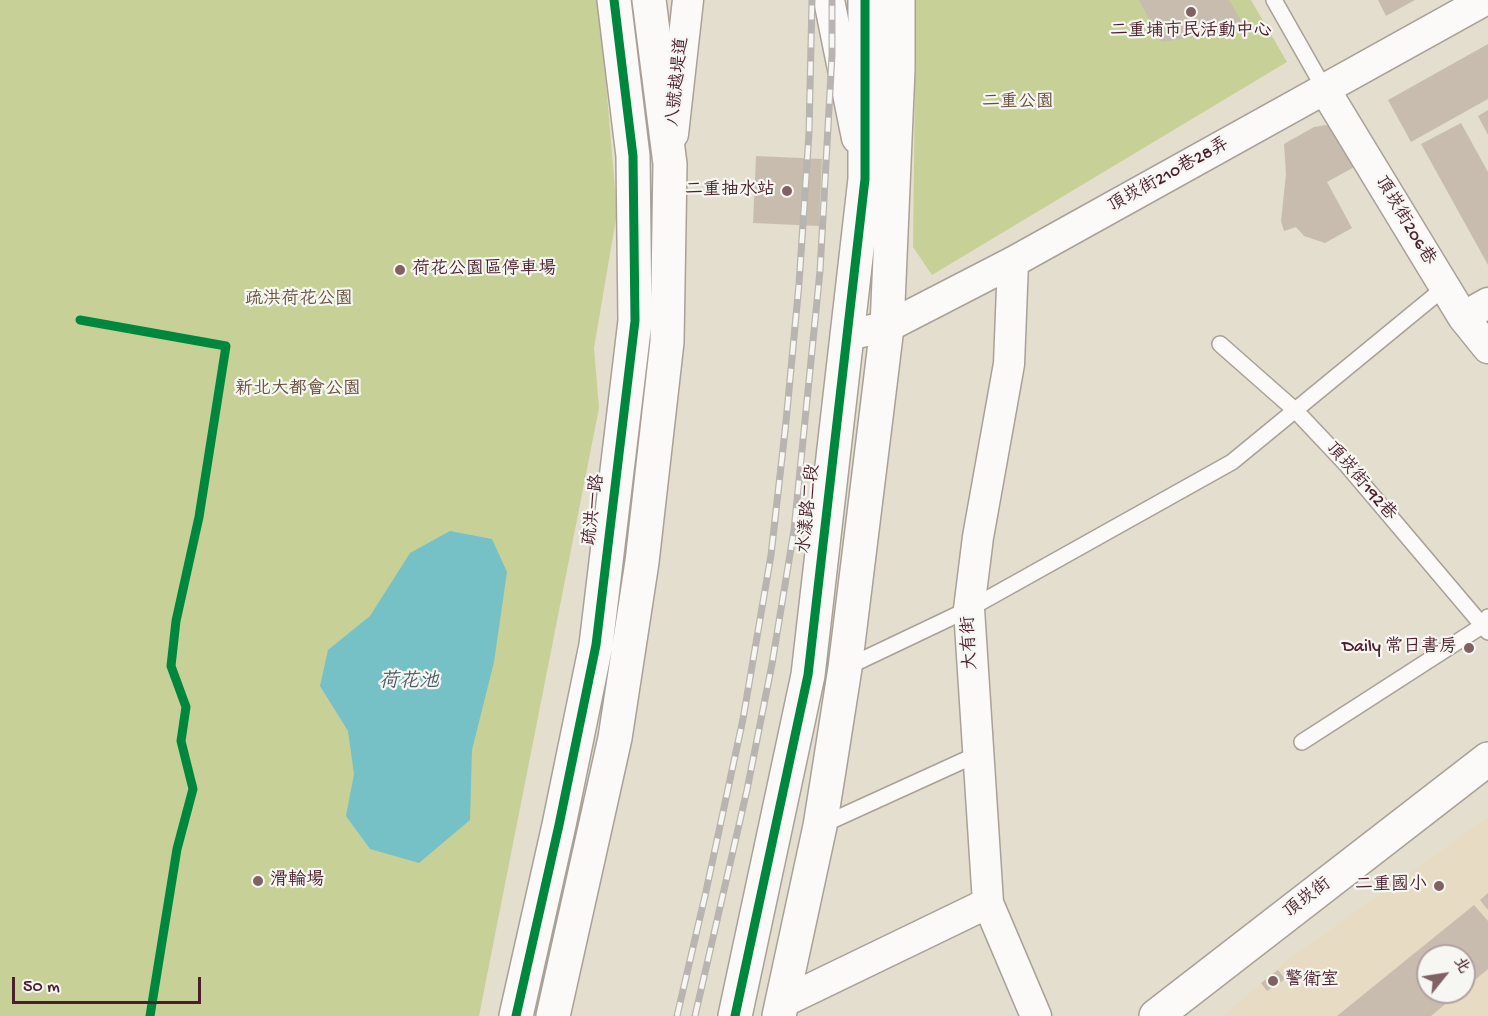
<!DOCTYPE html>
<meta charset="utf-8">
<style>
body{margin:0}
#map{position:relative;width:1488px;height:1016px;overflow:hidden;background:#e4dece;font-family:"Gochi Hand","LXGW WenKai TC",sans-serif}
canvas{display:block}
.north{position:absolute;left:1416px;top:944px;width:60px;height:60px;box-sizing:border-box;background:#f6f6f2;border:2px solid #b1a0a2;border-radius:50%;rotate:60deg;font-size:16px;font-weight:700;line-height:24px;text-align:center;color:#4a1f2b}
.north::after{content:'';display:block;margin:auto;width:21px;height:27px;background:#806264;clip-path:polygon(50% 0,100% 100%,50% 72%,0 100%)}
.scale{position:absolute;left:12px;top:977px;width:189px;height:27px;box-sizing:border-box;border:3px solid #4a1f2b;border-top:0;padding-left:8px;font-size:18px;line-height:21px;white-space:nowrap;color:#4a1f2b;-webkit-text-stroke:4px #f6f6f2;paint-order:stroke}
</style>
<div id="map">
<canvas width="1488" height="1016"></canvas>
<div class="north">北</div>
<div class="scale">50 m</div>
</div>
<script>
const g = document.querySelector('canvas').getContext('2d');
g.lineJoin = 'round';
function fill(path, color) { g.fillStyle = color; g.fill(path, 'evenodd'); }
const shape = rows => new Path2D(rows.map(r => 'M' + r).join(''));
function trace(path, color, width, dash) { g.strokeStyle = color; g.lineWidth = width; g.lineCap = dash ? 'butt' : 'round'; g.setLineDash(dash || []); g.stroke(path); }
function write(font, color, halo, rows, align = 'center') {
  g.font = font + ' "Gochi Hand","LXGW WenKai TC",sans-serif'; g.lineWidth = 4.5; g.setLineDash([]); g.textBaseline = 'middle'; g.strokeStyle = halo; g.fillStyle = color; for (const [text, x, y, turn = 0] of rows) {
    g.save(); g.translate(x, y); g.rotate((+turn || 0) * Math.PI / 180); g.textAlign = isNaN(turn) ? turn : align; if (halo) g.strokeText(text, 0, 0); g.fillText(text, 0, 0); g.restore();
  }
}
fill(shape([
 [1488,817,1488,1016,1223,1016,1288,960],
 [1428,956,1464,956,1464,992,1428,992]
]), '#e8dbc3');
fill(shape([
 [0,0,599,0,617,213,594,348,599,408,479,1016,0,1016],
 [916,0,1251,0,1287,62,932,275,913,247]
]), '#c7d197');
fill(shape([
 [450,531,492,539,507,572,494,662,472,750,470,820,419,863,370,849,346,816,354,774,348,731,320,686,328,650,370,616,410,553]
]), '#76c1c6');
fill(shape([
 [1139,0,1229,0,1243,24,1229,32,1161,42],
 [1378,0,1415,0,1386,16],
 [1488,44,1488,99,1411,142,1388,100],
 [1488,110,1488,135,1478,116],
 [1461,123,1488,172,1488,265,1421,144],
 [1326,125,1338,132,1358,165,1327,182,1352,228,1325,243,1304,236,1296,227,1284,231,1281,221,1286,174,1284,144,1314,127],
 [756,156,822,159,819,226,753,223],
 [1488,893,1488,910,1480,900],
 [1474,905,1488,921,1488,969,1464,989,1464,956,1428,956,1428,992,1460,992,1431,1016,1337,1016],
 [1278,970,1285,979,1267,991,1261,983]
]), '#c8bcaf');
const lane = shape([
 [1274,0,1325,90],
 [1220,344,1296,411,1345,463,1488,632],
 [845,668,969,609,1232,462,1444,288],
 [1302,742,1482,626,1488,617],
 [820,826,978,754]
]);
const street = shape([
 [829,0,857,138],
 [1325,90,1463,317,1488,348],
 [673,134,688,0],
 [1013,262,1009,364,978,537,969,609,988,903,1036,1016],
 [1463,317,1488,303],
 [846,335,887,327,1013,262,1485,0],
 [781,1003,988,903]
]);
const secondary = shape([
 [516,1016,559,825,596,645,635,321,633,156,614,0],
 [553,1016,615,738,642,562,667,342,670,164,649,0],
 [735,1016,808,675,865,179,865,0],
 [779,1016,820,826,829,770,845,668,876,417,887,327,898,69,898,0],
 [1156,1016,1488,759]
]);
trace(lane, '#a9a098', 18);
trace(street, '#a9a098', 33);
trace(secondary, '#a9a098', 36);
trace(lane, '#fbfaf8', 15);
trace(street, '#fbfaf8', 30);
trace(secondary, '#fbfaf8', 33);
const rail = shape([
 [677,1016,705,896,743,719,771,555,786,422,799,284,809,133,812,0],
 [695,1016,747,790,772,664,794,530,820,271,832,55,832,0]
]);
trace(rail, '#b9b3b2', 7);
trace(rail, '#f6f6f2', 4.5, [14]);
trace(shape([
 [80,320,226,346,199,517,176,621,171,666,186,707,181,741,193,789,177,849,150,1016],
 [516,1016,559,825,596,645,635,321,633,156,614,0],
 [735,1016,808,675,865,179,865,0]
]), '#00873e', 9);
for (const [x, y, r, color] of [
 [1191,12,6,"#806264"],
 [787,191,6,"#806264"],
 [400,270,6,"#806264"],
 [1469,648,6,"#806264"],
 [258,881,6,"#806264"],
 [1439,886,6,"#806264"],
 [1273,981,6,"#806264"]
]) { const dot = new Path2D(); dot.arc(x, y, r, 0, 2 * Math.PI); g.fillStyle = color; g.fill(dot); trace(dot, '#f6f6f2', 2); }
write('18px', '#4a1f2b', '#f6f6f2', [
 ["二重埔市民活動中心",1191,32,"center"],
 ["二重抽水站",775,191],
 ["荷花公園區停車場",412,270,"left"],
 ["Daily 常日書房",1457,648],
 ["滑輪場",270,881,"left"],
 ["二重國小",1427,886],
 ["警衛室",1285,981,"left"]
], 'right');
write('18px', '#4a1f2b', '#f6f6f2', [
 ["八號越堤道",679,82,-84],
 ["頂崁街210巷28弄",1169,176,-29],
 ["頂崁街206巷",1404,221,59],
 ["頂崁街192巷",1360,482,49],
 ["水漾路二段",810,509,-84],
 ["疏洪一路",595,510,-83],
 ["大有街",971,643,-93],
 ["頂崁街",1308,899,-37]
]);
write('18px', '#69513e', '#f6f6f2', [
 ["二重公園",1018,103],
 ["疏洪荷花公園",299,300],
 ["新北大都會公園",298,390]
]);
write('italic 20px', '#495b67', '#f6f6f2', [
 ["荷花池",409,683]
]);
</script>
